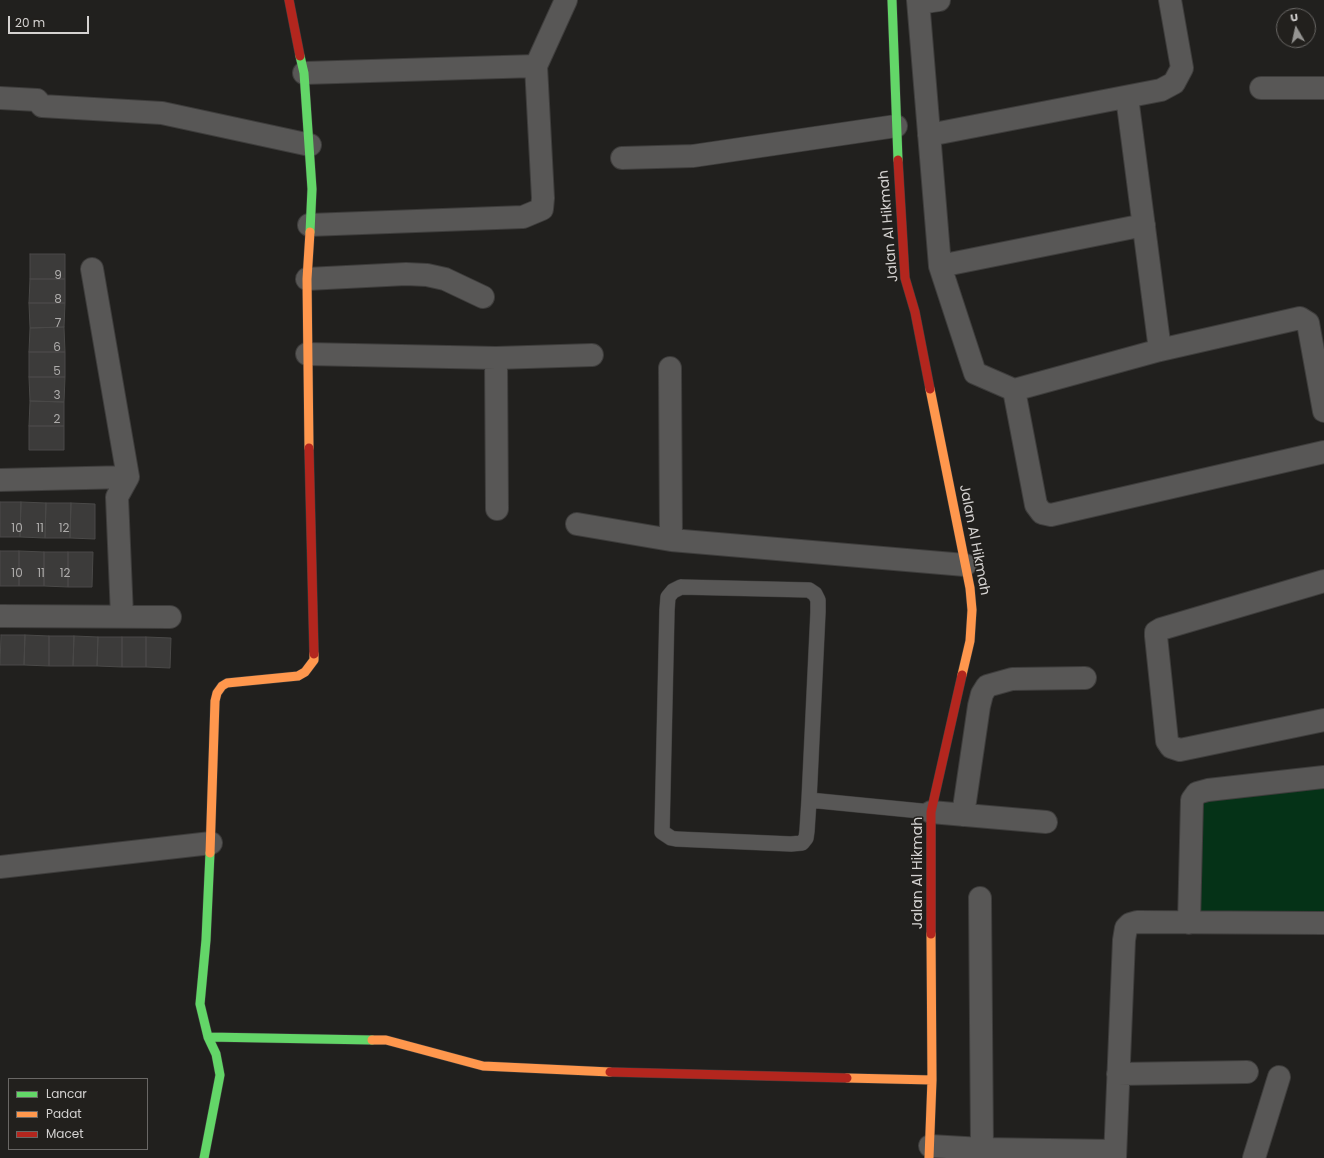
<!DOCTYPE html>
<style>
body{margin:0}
#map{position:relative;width:1324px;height:1158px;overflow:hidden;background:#21201e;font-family:Poppins,sans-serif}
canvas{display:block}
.legend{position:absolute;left:8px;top:1078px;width:140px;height:72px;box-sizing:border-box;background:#22201d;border:1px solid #696765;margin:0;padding:5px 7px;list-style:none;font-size:12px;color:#d4d2d1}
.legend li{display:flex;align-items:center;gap:8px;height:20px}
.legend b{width:20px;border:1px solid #696765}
.north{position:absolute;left:1276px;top:8px;width:40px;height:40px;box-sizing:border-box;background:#22201d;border:1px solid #696765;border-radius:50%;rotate:351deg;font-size:11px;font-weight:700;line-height:16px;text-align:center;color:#d4d2d1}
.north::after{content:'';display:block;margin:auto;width:14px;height:18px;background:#959492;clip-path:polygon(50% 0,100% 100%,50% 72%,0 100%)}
.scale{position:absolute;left:8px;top:16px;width:81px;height:18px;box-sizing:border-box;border:2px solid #d4d2d1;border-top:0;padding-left:5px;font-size:12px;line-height:14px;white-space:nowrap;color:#d4d2d1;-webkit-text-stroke:3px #22201d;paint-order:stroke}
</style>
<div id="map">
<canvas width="1324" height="1158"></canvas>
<ul class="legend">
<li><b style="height:5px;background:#63d668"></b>Lancar</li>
<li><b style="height:5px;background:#ff974d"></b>Padat</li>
<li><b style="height:5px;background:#b3261e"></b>Macet</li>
</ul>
<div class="north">U</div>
<div class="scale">20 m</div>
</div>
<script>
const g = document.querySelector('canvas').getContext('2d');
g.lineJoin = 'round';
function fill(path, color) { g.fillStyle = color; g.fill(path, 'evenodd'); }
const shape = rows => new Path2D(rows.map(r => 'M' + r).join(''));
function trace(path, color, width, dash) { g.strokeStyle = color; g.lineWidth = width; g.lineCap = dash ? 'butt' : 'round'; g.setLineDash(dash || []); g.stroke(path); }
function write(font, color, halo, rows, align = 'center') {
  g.font = font + ' Poppins,sans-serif'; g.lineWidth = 3; g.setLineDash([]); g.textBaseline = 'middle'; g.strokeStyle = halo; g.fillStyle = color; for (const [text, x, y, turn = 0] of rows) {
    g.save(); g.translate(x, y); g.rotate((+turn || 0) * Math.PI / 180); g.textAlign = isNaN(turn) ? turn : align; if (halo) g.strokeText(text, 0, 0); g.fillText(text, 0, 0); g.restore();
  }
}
fill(shape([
 [1324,777,1324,926,1189,923,1192,800]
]), '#053217');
const building = shape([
 [30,254,65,254,65,279,30,279,30,254],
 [30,279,65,279,65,303,29,303,30,279],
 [29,303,65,303,64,327,30,328,29,303],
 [64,327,65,352,29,352,30,328,64,327],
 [29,352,65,352,65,377,29,377,29,352],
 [29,377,65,377,64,402,30,401,29,377],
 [30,401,64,402,64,426,29,426,30,401],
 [29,426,64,426,64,450,29,450,29,426],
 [0,502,21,502,20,537,0,537,0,502],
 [21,502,46,503,45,538,20,537,21,502],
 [46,503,71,503,70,538,45,538,46,503],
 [71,503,95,504,95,539,70,538,71,503],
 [0,551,19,551,19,586,0,586,0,551],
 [19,551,44,552,44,586,19,586,19,551],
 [44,552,68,552,68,587,44,586,44,552],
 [68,552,93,552,92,587,68,587,68,552],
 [1,635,25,635,24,665,0,665,1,635],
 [25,635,49,636,49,666,24,665,25,635],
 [49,636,74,636,73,666,49,666,49,636],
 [74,636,98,637,97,666,73,666,74,636],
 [98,637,122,637,122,667,97,666,98,637],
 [122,637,146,637,146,667,122,667,122,637],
 [146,637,171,638,170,668,146,667,146,637]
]);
fill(building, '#3c3b3a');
trace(building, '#4a4948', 1);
const lane = shape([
 [681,587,809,590,815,594,818,600,818,612,809,800,807,831,806,838,802,843,791,844,676,839,671,838,662,832,667,610,668,597,673,591,681,587],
 [809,800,931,812]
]);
const street = shape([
 [918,0,940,266,975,373,1014,390,1160,350,1300,318,1308,323,1324,411],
 [919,3,939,0],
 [304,73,536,66],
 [1261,88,1324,88],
 [1127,97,1160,350],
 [0,98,37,100,42,106,162,113,310,145],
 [929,135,1161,90,1174,83,1182,68,1170,0],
 [622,158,693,156,896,126],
 [309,225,523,217,542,209,543,198,536,66,566,0],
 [940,266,1144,225],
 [92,269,128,477,117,497,122,616],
 [307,279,406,274,427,275,445,279,483,297],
 [307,354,496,358,592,355],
 [496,358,497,509],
 [670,368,671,540],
 [1014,390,1036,505,1042,513,1051,515,1324,452],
 [0,480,128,477],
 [577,524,671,540,965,565],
 [1324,581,1161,629,1156,632,1156,636,1167,741,1171,747,1180,750,1324,720],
 [0,616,170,617],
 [931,812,1046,822],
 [963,815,979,706,982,694,987,686,1012,679,1085,678],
 [0,867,211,843],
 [1189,923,1192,800,1197,793,1208,790,1324,777],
 [1118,1074,1247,1072],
 [930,1146,982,1149,980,898],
 [982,1149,1115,1151],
 [1115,1158,1124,940,1126,928,1130,924,1137,922,1324,923],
 [1254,1158,1279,1077]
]);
const fast = shape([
 [892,0,898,160],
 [300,56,304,73,312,189,310,232],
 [208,1037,372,1040],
 [204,1158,220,1075,216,1054,208,1037,200,1004,206,940,210,853]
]);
const slow = shape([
 [930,389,970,588,972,610,970,641,962,675],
 [309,448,307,279,310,232],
 [210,853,215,701,217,693,222,686,227,683,298,676,305,672,314,660,314,654],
 [372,1040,386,1040,483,1066,610,1072],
 [847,1078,932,1080],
 [929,1158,932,1080,931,934]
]);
const jam = shape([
 [289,0,300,56],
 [898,160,905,278,915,312,930,389],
 [309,448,314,654],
 [931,934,931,812,962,675],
 [610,1072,847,1078]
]);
trace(lane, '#3e3d3c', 16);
trace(street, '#3e3d3c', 24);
trace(fast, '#3e3d3c', 10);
trace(slow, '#3e3d3c', 10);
trace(jam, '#3e3d3c', 10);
trace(lane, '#585756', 15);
trace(street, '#585756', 22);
trace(fast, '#63d668', 9);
trace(slow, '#ff974d', 9);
trace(jam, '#b3261e', 9);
write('12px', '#aeacab', null, [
 ["9",58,276],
 ["8",58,300],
 ["7",58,324],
 ["6",57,348],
 ["5",57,372],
 ["3",57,396],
 ["2",57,420],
 ["10",17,529],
 ["11",40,529],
 ["12",64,529],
 ["10",17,574],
 ["11",41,574],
 ["12",65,574]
]);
write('14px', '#d4d2d1', '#22201d', [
 ["Jalan Al Hikmah",889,226,-95],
 ["Jalan Al Hikmah",974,540,79],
 ["Jalan Al Hikmah",918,873,-90]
]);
</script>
